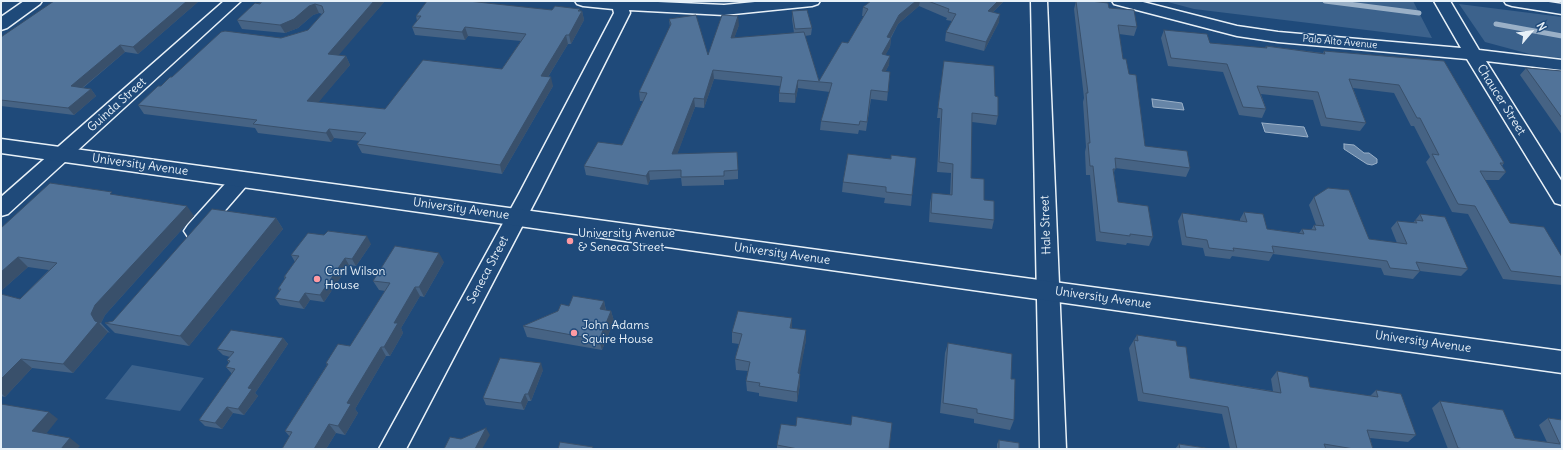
<!DOCTYPE html>
<style>
body{margin:0}
#map{position:relative;width:1563px;height:450px;overflow:hidden;background:#1f4a7a;font-family:Delius,sans-serif}
canvas{display:block}
.frame{position:absolute;inset:0;border:2px solid #e8f1f8;pointer-events:none}
.north{position:absolute;left:1511px;top:12px;width:40px;height:40px;-webkit-text-stroke:3px #1f4a7a;paint-order:stroke;rotate:62deg;font-size:11px;font-weight:700;line-height:16px;text-align:center;color:#e8f1f8}
.north::after{content:'';display:block;margin:auto;width:14px;height:18px;background:#e8f1f8;clip-path:polygon(50% 0,100% 100%,50% 72%,0 100%)}
</style>
<div id="map">
<canvas width="1563" height="450"></canvas>
<div class="frame"></div>
<div class="north">N</div>
</div>
<script>
const g = document.querySelector('canvas').getContext('2d');
g.lineJoin = 'round';
function fill(path, color) { g.fillStyle = color; g.fill(path, 'evenodd'); }
const shape = rows => new Path2D(rows.map(r => 'M' + r).join(''));
function trace(path, color, width, dash) { g.strokeStyle = color; g.lineWidth = width; g.lineCap = dash ? 'butt' : 'round'; g.setLineDash(dash || []); g.stroke(path); }
function write(font, color, halo, rows, align = 'center') {
  g.font = font + ' Delius,sans-serif'; g.lineWidth = 3; g.setLineDash([]); g.textBaseline = 'middle'; g.strokeStyle = halo; g.fillStyle = color; for (const [text, x, y, turn = 0] of rows) {
    g.save(); g.translate(x, y); g.rotate((+turn || 0) * Math.PI / 180); g.textAlign = isNaN(turn) ? turn : align; if (halo) g.strokeText(text, 0, 0); g.fillText(text, 0, 0); g.restore();
  }
}
fill(shape([
 [658,1,779,1,749,4,711,5,668,3],
 [1164,1,1413,1,1432,38,1194,9],
 [1459,4,1562,17,1562,58,1537,56,1485,42],
 [132,365,204,378,180,411,105,399]
]), '#3c628c');
const water = shape([
 [1152,99,1182,103,1184,110,1153,107,1152,99],
 [1262,123,1304,127,1308,137,1265,132,1262,123],
 [1344,144,1354,145,1364,153,1369,153,1377,159,1377,163,1372,165,1367,164,1344,149,1344,144]
]);
fill(water, '#6685a7');
trace(water, '#9ab0c7', 1);
trace(shape([
 [1325,1,1419,13],
 [1496,24,1562,36]
]), '#9ab0c7', 5);
const minor = shape([
 [24,1,42,1,40,4,7,28,1,30,1,17,24,1],
 [224,1,241,1,8,214,1,216,1,197,224,1],
 [575,1,636,1,724,5,765,1,820,1,818,4,812,6,724,15,629,10,630,13,539,194,406,449,379,449,519,194,614,13,613,9,583,6,577,4,575,1],
 [1031,1,1047,1,1066,449,1040,449,1031,1],
 [1112,1,1139,1,1237,26,1278,32,1461,48,1434,1,1450,1,1479,50,1562,60,1562,70,1486,61,1562,182,1562,205,1555,203,1467,59,1278,42,1237,36,1114,4,1112,1],
 [1504,1,1542,1,1562,4,1562,14,1512,6,1506,4,1504,1],
 [241,172,248,174,251,179,248,184,202,237,195,239,188,237,184,231,188,225,234,174,241,172]
]);
const major = shape([
 [1,139,1562,351,1562,373,1,153,1,139]
]);
trace(minor, '#e8f1f8', 3);
trace(major, '#e8f1f8', 3);
fill(minor, '#1f4a7a');
fill(major, '#1f4a7a');
fill(shape([
 [199,1,138,54,125,52,83,88,91,89,96,96,74,115,1,106,1,37],
 [262,1,385,1,338,55,346,56,350,65,318,102,385,109,502,69,521,41,468,36,465,40,415,35,412,27,417,21,416,16,552,10,580,9,580,11,582,11,584,20,571,44,568,44,548,77,553,86,502,174,362,153,357,144,360,141,334,138,331,142,258,133,255,128,144,114,138,105,172,77,281,38,308,30,322,14,319,13,313,15,298,28,285,33,242,29,237,20],
 [871,1,1004,1,993,12,999,22,984,51,945,41,946,32,952,21,946,20,947,18,919,6,898,24,891,38,890,47,885,55,889,65,885,72,890,72,887,101,871,99,866,131,859,130,858,134,820,130,821,121,830,92,798,88,795,103,779,102,779,93,780,86,714,79,704,108,695,107,677,154,738,161,738,179,724,180,724,185,682,186,681,178,650,180,648,185,586,175,584,166,622,145,643,101,640,101,639,92,670,27,669,19,708,55,739,25,734,38,794,33,792,19,792,11,812,28,811,35,805,36,819,81,848,43,864,16,862,16,863,7],
 [1076,1,1090,1,1137,27,1134,36,1119,34,1123,59,1129,74,1145,146,1190,168,1186,177,1115,168,1114,173,1118,202,1153,237,1149,246,1127,243,1126,245,1096,241,1090,175,1086,175,1085,152,1086,147,1083,102,1084,98,1074,9],
 [1164,30,1210,43,1265,48,1266,46,1323,53,1324,51,1444,61,1504,163,1502,166,1506,172,1499,180,1485,180,1510,223,1562,257,1562,285,1503,279,1468,214,1452,212,1426,162,1430,157,1414,126,1411,126,1394,93,1353,88,1366,123,1360,131,1321,126,1313,100,1261,94,1266,109,1262,118,1239,115,1223,72,1168,66,1161,38],
 [944,61,995,96,998,116,996,125,972,122,971,178,984,200,994,220,992,229,929,222,930,203,932,193,950,195,951,173,937,172,940,118,937,118],
 [1526,68,1562,71,1562,135,1520,75],
 [848,154,912,195,911,206,884,203,885,198,842,192,843,182],
 [115,195,194,216,105,315,101,323,110,333,108,332,73,373,32,368,5,397,1,396,1,294,20,299,49,270,28,267,1,291,1,228],
 [1314,197,1369,239,1397,243,1391,228,1397,221,1413,223,1420,214,1468,269,1461,276,1420,271,1413,279,1384,275,1381,268,1273,254,1269,261,1232,256,1230,259,1205,256,1203,248,1182,245,1178,221,1182,213,1240,221,1240,219,1244,212,1267,229,1299,233,1302,229,1311,230,1314,225,1316,225,1309,205],
 [276,218,283,229,189,346,115,333,105,323,113,321],
 [371,244,356,266,349,265,324,302,310,300,304,309,280,305,275,298,280,291,278,289,285,279,284,277,295,262,291,255],
 [444,262,424,297,420,296,401,328,403,333,390,356,386,356,355,409,358,413,345,435,336,433,326,449,282,449,290,437,285,431,327,365,326,363,350,346,385,291,379,290,373,281],
 [604,301,606,310,611,311,614,321,602,350,527,337,523,326,569,306],
 [792,318,792,328,806,340,799,374,800,374,800,384,797,402,759,396,759,393,747,391,746,381,748,371,736,370,735,359,739,344,732,343,732,332],
 [1137,335,1177,346,1190,378,1273,391,1271,379,1277,371,1310,387,1370,396,1376,390,1416,435,1408,442,1370,438,1373,449,1230,449,1222,414,1138,401,1129,348],
 [283,338,288,344,255,393,258,396,244,415,233,413,222,429,205,426,199,420,232,374,226,367,229,363,227,360,230,357,223,355,217,349],
 [948,343,1011,379,1014,420,1010,430,974,423,974,419,940,413,945,353],
 [543,370,531,401,528,401,524,410,486,405,483,398],
 [1440,401,1515,438,1547,442,1539,425,1548,418,1562,420,1562,449,1448,449,1432,408],
 [999,440,1019,449,997,449,997,444],
 [1179,444,1212,449,1175,449],
 [777,445,889,449,777,449]
]), '#466384');
fill(shape([
 [1,1,6,1,1,4],
 [187,1,199,1,138,54,133,47],
 [374,1,385,1,332,63,328,54],
 [916,1,920,1,919,6,898,24,886,46,887,37,899,15],
 [998,1,1004,1,986,19,988,11],
 [315,4,319,13,313,15,298,28,285,33,280,25,309,6],
 [580,9,581,14,582,11,584,20,571,44,569,35],
 [1000,14,999,22,984,51,986,42],
 [738,16,739,25,731,47,731,38],
 [465,27,468,36,465,40,462,32],
 [566,35,568,44,543,85,541,76],
 [891,38,890,47,881,63,882,54],
 [120,45,125,52,76,93,71,86],
 [346,56,350,65,312,110,307,101],
 [890,56,889,65,881,80,882,71],
 [713,70,714,79,704,108,704,99],
 [551,77,553,86,502,174,500,165],
 [798,80,798,88,795,103,795,94],
 [91,89,96,96,74,115,68,108],
 [694,98,695,107,674,163,672,154],
 [329,129,334,138,331,142,326,133],
 [649,171,650,180,648,185,646,176],
 [187,206,194,216,105,315,101,323,98,322,108,332,73,373,63,364,95,305],
 [276,218,283,229,189,346,180,336],
 [367,236,371,244,356,266,352,259],
 [439,253,444,262,424,297,419,287],
 [18,257,28,267,1,291,1,272],
 [345,258,349,265,324,302,320,295],
 [415,287,420,296,401,328,403,333,390,356,384,347,394,323],
 [305,293,310,300,304,309,299,302],
 [604,301,606,312,600,309],
 [611,311,614,321,602,350,599,340],
 [792,318,792,329,790,328],
 [806,330,806,340,798,384,798,373],
 [283,338,288,344,255,393,258,396,244,415,238,409,248,388],
 [381,347,386,356,355,409,358,413,345,435,338,426,347,403],
 [21,359,32,368,5,397,1,393,1,379],
 [541,363,543,370,531,401,528,394],
 [800,374,800,384,797,402,797,392],
 [525,394,528,401,524,410,521,403],
 [227,407,233,413,222,429,215,423],
 [49,412,58,419,42,439,32,431],
 [329,424,336,433,326,449,314,449],
 [486,428,490,435,482,449,475,449],
 [70,438,80,446,77,449,61,449]
]), '#39506b');
const building = shape([
 [54,1,187,1,133,47,120,45,71,86,91,89,68,108,1,100,1,37,54,1],
 [262,1,374,1,328,54,346,56,307,101,385,109,423,60,502,69,526,34,465,27,462,32,412,27,421,16,416,16,427,1,468,1,552,10,555,6,580,9,578,11,582,11,569,35,566,35,541,76,551,77,500,165,357,144,366,133,329,129,326,133,253,124,257,120,138,105,158,86,161,86,170,77,172,77,221,32,225,31,281,38,308,30,324,12,322,6,315,4,309,6,294,19,280,25,237,20,255,3,260,4,262,1],
 [871,1,916,1,899,15,887,37,891,38,882,54,890,56,882,71,890,72,888,92,871,90,867,122,860,121,859,125,821,121,832,83,798,80,795,94,779,93,782,77,713,70,704,99,694,98,672,154,737,152,738,170,724,171,724,176,681,177,681,170,649,171,646,176,584,166,598,142,622,145,647,93,639,92,671,24,669,19,696,15,708,55,722,15,738,16,731,38,804,32,819,81,842,42,848,43,868,9,863,7,871,1],
 [928,1,998,1,988,11,1000,14,986,42,946,32,956,14,948,12,949,9,928,1],
 [1076,1,1090,1,1108,3,1109,8,1134,10,1137,27,1118,25,1123,59,1126,59,1129,74,1136,75,1145,146,1187,151,1190,168,1115,158,1116,169,1113,169,1118,202,1148,206,1153,237,1130,234,1130,236,1100,232,1093,166,1090,166,1088,143,1090,143,1086,93,1088,93,1076,1],
 [807,10,812,28,795,29,792,11,807,10],
 [1164,30,1207,34,1210,43,1267,48,1266,46,1325,54,1324,51,1444,61,1504,163,1500,163,1506,172,1480,171,1510,223,1544,227,1562,257,1562,277,1511,271,1475,206,1458,204,1432,154,1439,155,1420,118,1417,118,1399,85,1349,79,1366,123,1326,118,1318,92,1257,86,1266,109,1243,107,1227,64,1171,58,1164,30],
 [944,61,994,66,995,96,998,97,998,116,972,113,971,178,984,179,984,200,994,201,994,220,931,213,932,193,952,195,953,164,939,162,942,109,938,108,944,61],
 [1526,68,1562,71,1562,118,1526,68],
 [848,154,891,159,891,155,916,158,912,195,886,192,886,187,843,182,848,154],
 [50,183,112,192,110,194,187,206,95,305,91,314,95,321,100,323,98,322,63,364,21,359,1,379,1,294,20,299,57,263,18,257,1,272,1,228,50,183],
 [1328,188,1349,190,1369,239,1407,244,1397,221,1417,223,1415,220,1423,221,1420,214,1445,217,1468,269,1416,262,1420,271,1390,268,1387,261,1272,246,1274,253,1233,248,1234,251,1209,248,1207,240,1186,237,1182,213,1247,222,1244,212,1263,214,1267,229,1304,234,1302,229,1316,230,1314,225,1324,226,1314,197,1328,188],
 [212,209,276,218,180,336,105,323,113,321,212,209],
 [328,231,367,236,352,259,345,258,320,295,305,293,299,302,275,298,281,289,278,289,286,277,284,277,299,256,291,255,308,233,324,235,328,231],
 [395,246,439,253,419,287,415,287,394,323,398,323,384,347,381,347,347,403,351,404,338,426,329,424,314,449,282,449,292,432,285,431,328,364,326,363,338,344,350,346,390,283,373,281,395,246],
 [573,296,604,301,600,309,611,311,599,340,523,326,558,311,561,304,569,306,573,296],
 [738,311,792,318,790,328,806,330,798,373,800,374,797,392,759,386,760,383,746,381,750,362,735,359,742,334,732,332,738,311],
 [231,330,283,338,248,388,252,389,238,409,227,407,215,423,199,420,235,369,226,367,230,361,227,360,234,352,217,349,231,330],
 [1137,335,1176,341,1177,346,1186,347,1190,378,1281,393,1277,371,1308,377,1310,387,1378,397,1376,390,1401,394,1416,435,1367,430,1373,449,1354,449,1324,444,1326,449,1237,449,1228,407,1143,393,1134,340,1138,341,1137,335],
 [948,343,1012,354,1011,379,1015,379,1014,420,977,413,977,409,943,403,948,343],
 [500,358,541,363,528,394,525,394,521,403,483,398,500,358],
 [1440,401,1503,410,1515,438,1560,444,1548,418,1562,420,1562,449,1464,449,1458,448,1440,401],
 [1,404,49,412,32,431,70,438,61,449,1,449,1,404],
 [852,416,892,423,889,449,798,449,777,445,781,424,796,426,797,417,851,425,852,416],
 [486,428,475,449,444,449,450,437,461,439,486,428],
 [999,440,1019,443,1019,449,999,449,999,440],
 [560,442,593,447,592,449,558,449,560,442],
 [1179,444,1212,449,1180,449,1179,444]
]);
fill(building, '#517399');
trace(building, '#39506b', 1);
for (const [x, y, r, color] of [
 [570,241,4,"#ff9aa2"],
 [317,279,4,"#ff9aa2"],
 [574,333,4,"#ff9aa2"]
]) { const dot = new Path2D(); dot.arc(x, y, r, 0, 2 * Math.PI); g.fillStyle = color; g.fill(dot); trace(dot, '#1f4a7a', 1.5); }
write('10px', '#e8f1f8', '#1f4a7a', [
 ["Palo Alto Avenue",1340,42,5]
]);
write('12px', '#e8f1f8', '#1f4a7a', [
 ["Chaucer Street",1501,100,58],
 ["Guinda Street",117,105,-42],
 ["University Avenue",140,165,8],
 ["University Avenue",461,209,8],
 ["Hale Street",1046,225,-92],
 ["University Avenue",782,254,8],
 ["Seneca Street",488,270,-62],
 ["University Avenue",1103,298,8],
 ["University Avenue",1423,342,8]
]);
write('12px', '#e8f1f8', '#1f4a7a', [
 ["University Avenue",578,234],
 ["& Seneca Street",578,248],
 ["Carl Wilson",325,272],
 ["House",325,286],
 ["John Adams",582,326],
 ["Squire House",582,340]
], 'left');
</script>
